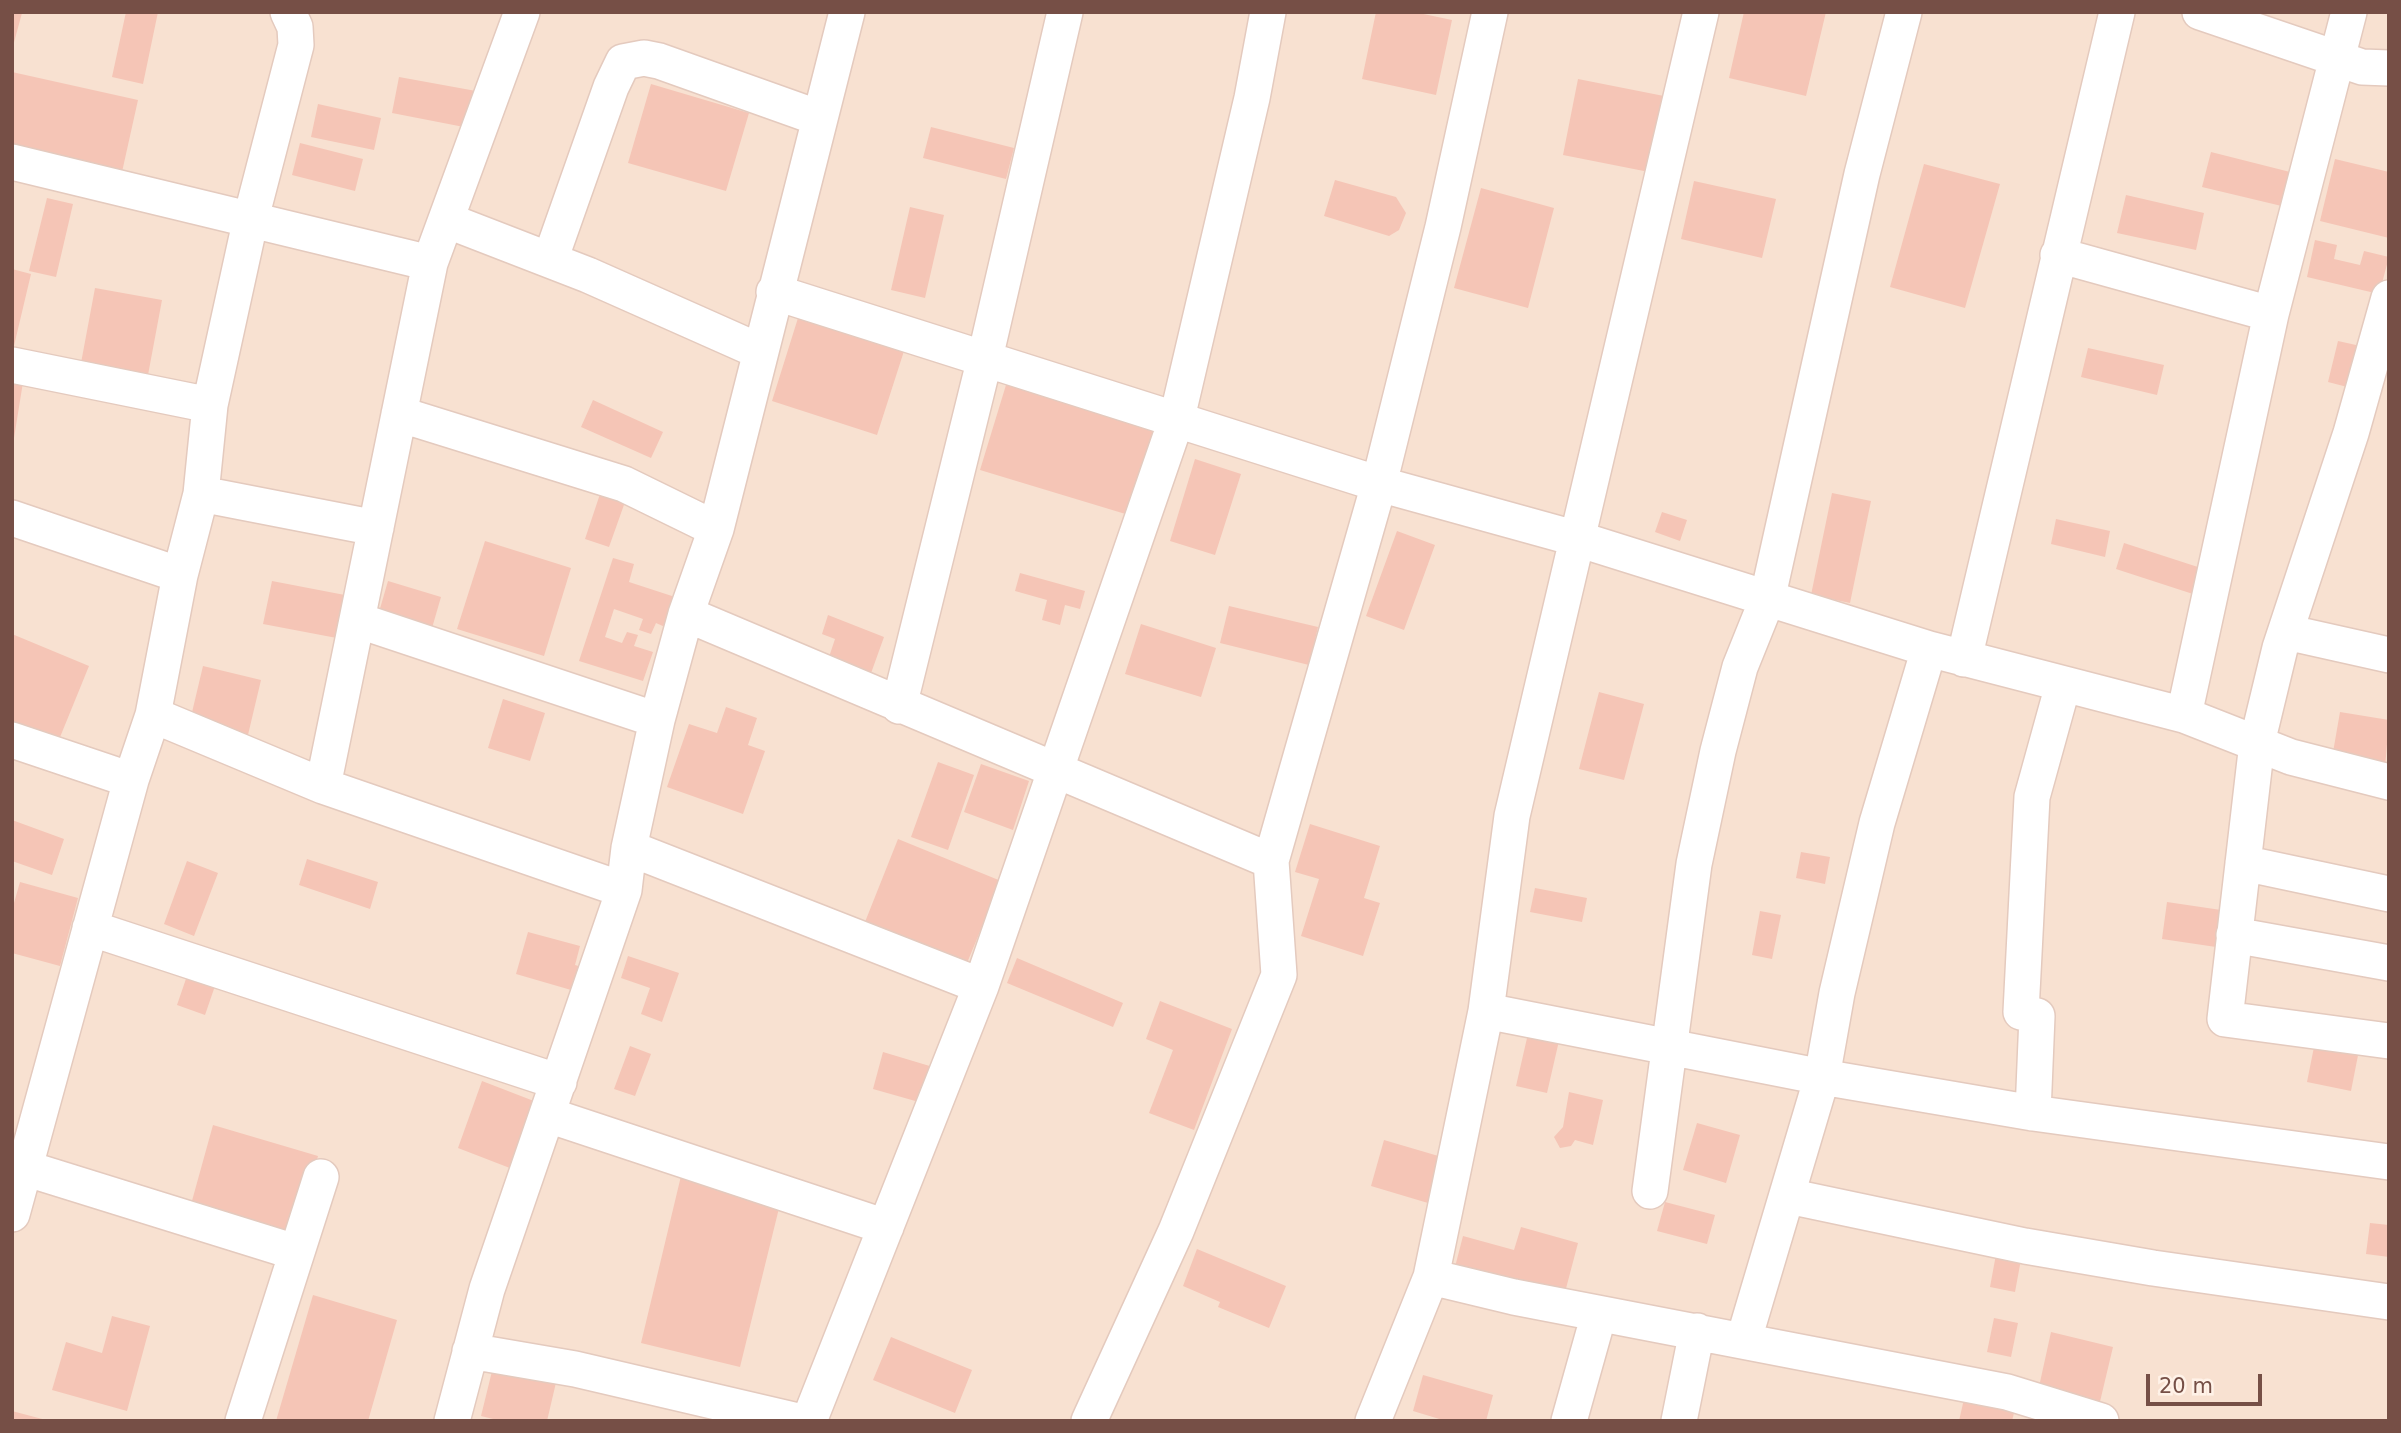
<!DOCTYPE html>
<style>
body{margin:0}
#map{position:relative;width:2401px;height:1433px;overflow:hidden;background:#feeee0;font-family:"DejaVu Sans",sans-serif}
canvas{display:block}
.frame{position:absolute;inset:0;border:14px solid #764f46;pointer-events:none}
.scale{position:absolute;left:2146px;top:1374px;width:116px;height:32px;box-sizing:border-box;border:4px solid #764f46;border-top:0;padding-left:9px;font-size:21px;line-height:24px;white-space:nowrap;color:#764f46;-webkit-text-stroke:5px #fff2e8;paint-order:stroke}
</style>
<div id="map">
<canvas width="2401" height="1433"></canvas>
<div class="frame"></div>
<div class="scale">20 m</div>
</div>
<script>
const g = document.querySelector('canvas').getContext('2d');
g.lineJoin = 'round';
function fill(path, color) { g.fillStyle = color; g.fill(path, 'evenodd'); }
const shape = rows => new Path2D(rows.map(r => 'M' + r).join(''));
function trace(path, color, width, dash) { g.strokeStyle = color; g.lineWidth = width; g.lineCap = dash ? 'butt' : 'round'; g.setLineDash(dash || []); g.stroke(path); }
fill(shape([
 [12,12,2389,12,2389,1421,12,1421]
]), '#f8e1d1');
fill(shape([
 [12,12,22,13,13,46,12,46],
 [126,12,158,12,143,84,112,77],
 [1376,12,1414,12,1452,20,1436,95,1362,79],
 [1744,12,1826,12,1806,96,1729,78],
 [12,72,138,100,122,172,12,147],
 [399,77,476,91,469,128,392,113],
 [1578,79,1669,97,1654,173,1563,155],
 [651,84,749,113,726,191,628,163],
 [318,104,381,118,374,150,311,137],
 [931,127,1014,148,1006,179,923,158],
 [300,143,363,159,355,191,292,175],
 [2211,152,2298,174,2290,208,2202,187],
 [2335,159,2389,172,2389,238,2320,221],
 [1924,164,2000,184,1965,308,1890,287],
 [1335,180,1396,197,1406,213,1399,230,1389,236,1324,216],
 [1694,181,1776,199,1762,258,1681,239],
 [1481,188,1554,208,1528,308,1454,288],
 [2126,195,2204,213,2196,250,2117,233],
 [47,198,73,204,56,277,29,271],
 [910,207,944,215,925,298,891,290],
 [2315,240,2337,245,2334,259,2360,265,2364,251,2389,257,2379,294,2307,277],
 [12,269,31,274,13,350,12,350],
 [95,288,162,300,148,375,81,363],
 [798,318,904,351,877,435,772,401],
 [2338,341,2365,347,2355,389,2328,382],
 [2088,348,2164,365,2157,395,2081,377],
 [12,375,24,376,14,438,12,438],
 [1006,385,1168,434,1142,519,980,470],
 [593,400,663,432,651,458,581,427],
 [1195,459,1241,474,1215,555,1170,541],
 [1832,493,1871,501,1850,603,1811,595],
 [600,494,625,502,609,547,585,539],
 [1662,512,1687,520,1680,541,1655,532],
 [2056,519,2110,531,2105,557,2051,544],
 [1397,531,1435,545,1404,630,1366,616],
 [485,541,571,568,544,656,457,629],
 [2124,543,2204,569,2196,595,2116,569],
 [613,558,634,564,629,582,675,597,665,627,656,623,651,634,639,630,643,619,614,609,605,637,622,643,627,632,638,635,634,646,653,652,643,681,579,661],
 [1020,573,1085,591,1080,609,1065,605,1060,625,1042,620,1047,600,1015,591],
 [272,581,350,596,342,639,263,624],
 [388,581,441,597,432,628,379,612],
 [1229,606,1318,627,1309,665,1220,643],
 [828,615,884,637,870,676,828,660,835,639,822,634],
 [1141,624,1216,648,1201,697,1125,674],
 [12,634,89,666,56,747,12,729],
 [203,666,261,680,247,739,189,725],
 [1599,692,1644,704,1624,780,1579,769],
 [503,699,545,713,530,761,488,748],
 [726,707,757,718,748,745,765,751,743,814,667,787,689,724,717,733],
 [2340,712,2389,720,2385,768,2332,758],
 [938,762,974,775,948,850,911,837],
 [981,764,1029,781,1013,830,964,812],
 [12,820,64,839,52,875,12,861],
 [1310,824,1380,846,1364,898,1380,903,1363,956,1301,936,1319,879,1295,872],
 [898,839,1001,881,967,963,865,922],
 [1801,852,1830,857,1825,884,1796,878],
 [307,859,378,882,370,909,299,885],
 [187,861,218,873,194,936,164,924],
 [20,882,78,898,60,966,12,953,12,910],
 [1535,888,1587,898,1582,922,1530,912],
 [2167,902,2221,910,2216,947,2162,939],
 [1760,911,1781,915,1772,959,1752,955],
 [528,932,580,946,575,965,585,968,578,992,516,974],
 [628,956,679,973,662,1022,641,1014,650,988,621,978],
 [1017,958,1123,1003,1113,1027,1007,983],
 [188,973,216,983,205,1015,177,1005],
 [1160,1001,1232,1029,1194,1130,1149,1113,1173,1050,1146,1039],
 [1530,1025,1561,1032,1547,1093,1516,1086],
 [2317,1032,2361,1040,2351,1091,2307,1082],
 [630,1046,651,1054,635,1096,614,1089],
 [883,1052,943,1070,933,1106,873,1089],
 [482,1081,539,1103,515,1170,458,1148],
 [1569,1092,1603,1100,1593,1145,1575,1140,1571,1146,1560,1148,1554,1137,1563,1127],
 [1697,1123,1740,1135,1726,1183,1683,1170],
 [213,1125,318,1156,295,1238,190,1208],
 [1384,1140,1452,1160,1438,1206,1371,1186],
 [681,1176,781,1200,740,1367,641,1343],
 [1665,1202,1715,1215,1707,1244,1657,1231],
 [2370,1223,2389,1225,2389,1257,2366,1254],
 [1521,1227,1578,1243,1564,1296,1455,1267,1463,1236,1514,1250],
 [1197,1249,1286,1286,1269,1328,1218,1307,1220,1302,1183,1286],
 [1997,1249,2022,1254,2015,1292,1990,1287],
 [313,1295,397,1320,368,1421,276,1421],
 [112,1316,150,1326,127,1411,52,1390,66,1342,102,1353],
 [1994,1318,2018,1323,2011,1357,1987,1352],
 [2051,1332,2113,1347,2098,1410,2037,1396],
 [891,1337,972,1370,955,1413,873,1380],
 [495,1359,558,1374,547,1421,501,1421,481,1416],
 [1423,1375,1493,1395,1486,1421,1446,1421,1413,1411],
 [1966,1390,2017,1401,2012,1421,1959,1421],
 [12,1411,46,1420,46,1421,12,1421]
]), '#f5c5b6');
const minor = shape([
 [2200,12,2362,67,2389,68],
 [12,162,430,263],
 [446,220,588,275,759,351],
 [2058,255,2271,314],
 [550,260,611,87,623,62,644,58,659,61,819,118],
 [774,292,1379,484,1578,539,1929,649,2184,715,2291,757,2389,782],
 [2389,298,2351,433,2280,648,2257,743,2225,1019,2389,1041],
 [12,365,210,405],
 [399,414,624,484,716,529],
 [201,494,376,528],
 [12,518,180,575],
 [686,614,1271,861],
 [357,620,657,720],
 [2286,632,2389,655],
 [1964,659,2117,12],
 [899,706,985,358,1065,12],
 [153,715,323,786,624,890],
 [2184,715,2271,314,2349,12],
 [12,740,131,780],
 [323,786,430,263,522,12],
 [629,848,981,986],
 [2243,863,2389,894],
 [90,928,559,1082],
 [2234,935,2389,963],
 [1486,1011,1822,1077,2033,1113,2389,1162],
 [2033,1113,2037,1016,2021,1012,2032,797,2063,685],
 [548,1115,886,1227],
 [12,1164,295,1252],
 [1650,1191,1694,864,1718,751,1740,667,1767,600,1862,174,1904,12],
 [1788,1196,2025,1246,2153,1268,2389,1302],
 [12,1214,131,780,153,715,180,575,201,494,210,405,251,218,296,45,295,27,288,12],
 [1431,1277,1514,1297,2007,1392,2101,1421],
 [1744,1339,1822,1077,1837,993,1877,823,1929,649],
 [470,1351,575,1369,798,1421],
 [243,1421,321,1177],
 [452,1421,487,1289,624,890,629,848,657,720,686,614,716,529,847,12],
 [809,1421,981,986,1177,418,1252,98,1268,12],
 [1089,1421,1176,1231,1279,975,1271,861,1379,484,1443,227,1490,12],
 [1373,1421,1431,1277,1486,1011,1512,816,1701,12],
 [1569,1421,1599,1314],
 [1679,1421,1697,1331]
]);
trace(minor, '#e4cabe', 38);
trace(minor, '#fff', 35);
</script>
